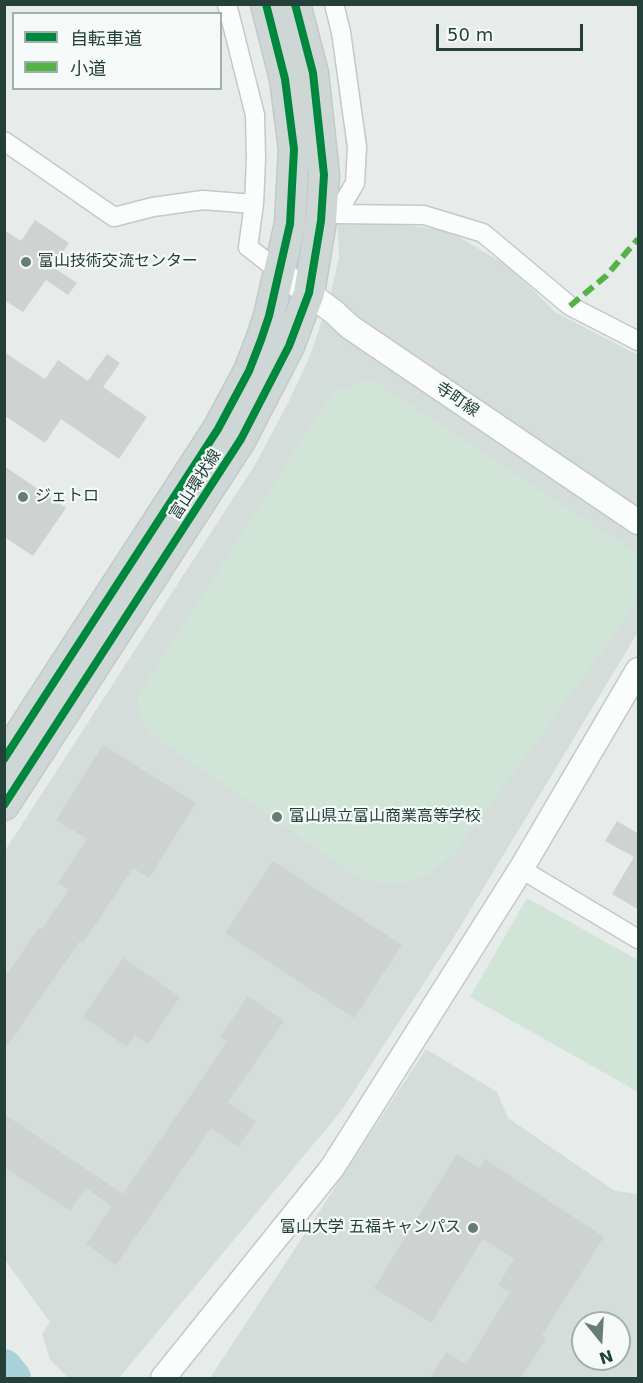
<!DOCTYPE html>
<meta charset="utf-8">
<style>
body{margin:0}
#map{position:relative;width:643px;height:1383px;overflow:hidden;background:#e7ecea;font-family:"DejaVu Sans","Noto Sans JP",sans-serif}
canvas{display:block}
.frame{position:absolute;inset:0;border:6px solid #244039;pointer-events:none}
.legend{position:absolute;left:12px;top:12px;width:210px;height:78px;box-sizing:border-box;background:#f5faf8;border:2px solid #a1b0ac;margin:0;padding:8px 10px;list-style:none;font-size:18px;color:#244039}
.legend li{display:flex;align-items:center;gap:12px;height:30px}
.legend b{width:30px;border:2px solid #a1b0ac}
.north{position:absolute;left:571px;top:1311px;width:60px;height:60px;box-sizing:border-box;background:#f5faf8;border:2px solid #a1b0ac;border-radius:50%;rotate:162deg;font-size:16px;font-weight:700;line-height:24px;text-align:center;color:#244039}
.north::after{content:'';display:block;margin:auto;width:21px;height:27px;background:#687c77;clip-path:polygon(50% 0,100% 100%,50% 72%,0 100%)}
.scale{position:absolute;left:436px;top:24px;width:147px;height:27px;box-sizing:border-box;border:3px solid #244039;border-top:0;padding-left:8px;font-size:18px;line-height:21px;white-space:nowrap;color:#244039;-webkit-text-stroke:4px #f5faf8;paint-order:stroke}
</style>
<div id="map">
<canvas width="643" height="1383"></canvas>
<div class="frame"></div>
<ul class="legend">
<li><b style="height:8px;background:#00873e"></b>自転車道</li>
<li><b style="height:8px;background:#55b346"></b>小道</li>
</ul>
<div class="north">N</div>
<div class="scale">50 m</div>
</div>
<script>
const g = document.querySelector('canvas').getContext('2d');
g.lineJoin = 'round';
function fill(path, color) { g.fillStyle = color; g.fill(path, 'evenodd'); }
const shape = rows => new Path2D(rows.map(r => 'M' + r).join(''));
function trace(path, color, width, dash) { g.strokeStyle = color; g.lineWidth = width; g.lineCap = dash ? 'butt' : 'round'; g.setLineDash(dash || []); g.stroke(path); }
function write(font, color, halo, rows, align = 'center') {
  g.font = font + ' "DejaVu Sans","Noto Sans JP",sans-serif'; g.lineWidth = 4.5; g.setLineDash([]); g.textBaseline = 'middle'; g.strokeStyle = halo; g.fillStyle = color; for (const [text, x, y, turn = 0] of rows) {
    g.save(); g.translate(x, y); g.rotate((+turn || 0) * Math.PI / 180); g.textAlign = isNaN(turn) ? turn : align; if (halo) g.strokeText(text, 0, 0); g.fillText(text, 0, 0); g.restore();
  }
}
fill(shape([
 [337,214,440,230,459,237,511,268,555,312,638,355,638,632,457,932,342,1110,119,1378,68,1378,50,1360,42,1334,50,1322,5,1260,4,852,256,463,289,401,311,353,330,296,339,258],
 [426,1049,497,1092,508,1118,615,1191,638,1194,638,1378,210,1378],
 [583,1323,619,1323,619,1359,583,1359]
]), '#d5ddda');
fill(shape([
 [372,380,638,554,638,602,456,852,429,874,400,885,360,879,153,735,141,720,137,697,332,393],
 [527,898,638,960,638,1092,470,997]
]), '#d0e5d7');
trace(shape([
 [4,1367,13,1378]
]), '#a8d1d9', 36);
fill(shape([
 [35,220,69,243,53,267,77,283,68,295,46,280,23,312,4,300,4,230,21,241],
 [4,352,45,379,58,360,88,381,107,354,120,363,103,387,147,417,119,459,61,419,45,443,4,415],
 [4,466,66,508,33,556,4,537],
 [103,745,196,803,149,878,133,868,83,943,80,941,4,1050,4,978,39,928,41,930,69,890,58,883,87,839,56,820],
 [617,821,639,834,639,910,612,894,634,857,605,841],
 [273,861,402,945,354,1018,225,933],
 [123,958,180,997,148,1044,135,1035,127,1047,83,1017],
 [248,996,284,1021,228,1102,256,1122,238,1147,211,1128,116,1265,86,1244,112,1206,86,1188,70,1211,4,1167,4,1114,123,1194,227,1042,220,1037],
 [457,1154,480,1168,485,1159,604,1237,542,1335,546,1338,521,1378,430,1378,446,1352,466,1364,510,1292,498,1285,514,1259,483,1239,431,1323,374,1288]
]), '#ced3d1');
const minor = shape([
 [227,4,255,115,256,159,254,204,248,247,280,272],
 [334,4,341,32,357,147,355,183,337,214,424,215,483,233,570,306,638,341],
 [4,141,114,217,153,207,203,200,254,204],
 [521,869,638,939]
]);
const tertiary = shape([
 [280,272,334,312,350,327,638,522],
 [163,1378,332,1168,521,869,638,670]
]);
const primary = shape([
 [4,759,218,429,249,371,261,340,269,316,290,224,294,149,285,79,266,4],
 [4,805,241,439,289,346,309,293,321,221,324,175,313,73,295,4]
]);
trace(minor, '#c4c9c7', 21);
trace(tertiary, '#c4c9c7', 27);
trace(primary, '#c2cac9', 33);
trace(minor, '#fbfcfc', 18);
trace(tertiary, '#fbfcfc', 24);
trace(primary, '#ced7d5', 30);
trace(shape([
 [570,306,606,276,638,239]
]), '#55b346', 6, [12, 6]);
trace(shape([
 [4,759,218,429,249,371,261,340,269,316,290,224,294,149,285,79,266,4],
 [4,805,241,439,289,346,309,293,321,221,324,175,313,73,295,4]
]), '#00873e', 8);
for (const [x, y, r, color] of [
 [26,262,6,"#687c77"],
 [23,497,6,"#687c77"],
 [277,817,6,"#687c77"],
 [473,1228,6,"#687c77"]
]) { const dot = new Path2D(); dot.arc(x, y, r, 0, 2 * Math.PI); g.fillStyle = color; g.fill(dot); trace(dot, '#f5faf8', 2); }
write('16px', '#244039', '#f5faf8', [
 ["富山技術交流センター",38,262],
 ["ジェトロ",35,497],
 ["富山県立富山商業高等学校",289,817],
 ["富山大学 五福キャンパス",461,1228,"right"]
], 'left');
write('16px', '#244039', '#f5faf8', [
 ["寺町線",457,400,34],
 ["富山環状線",196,485,-57]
]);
</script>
